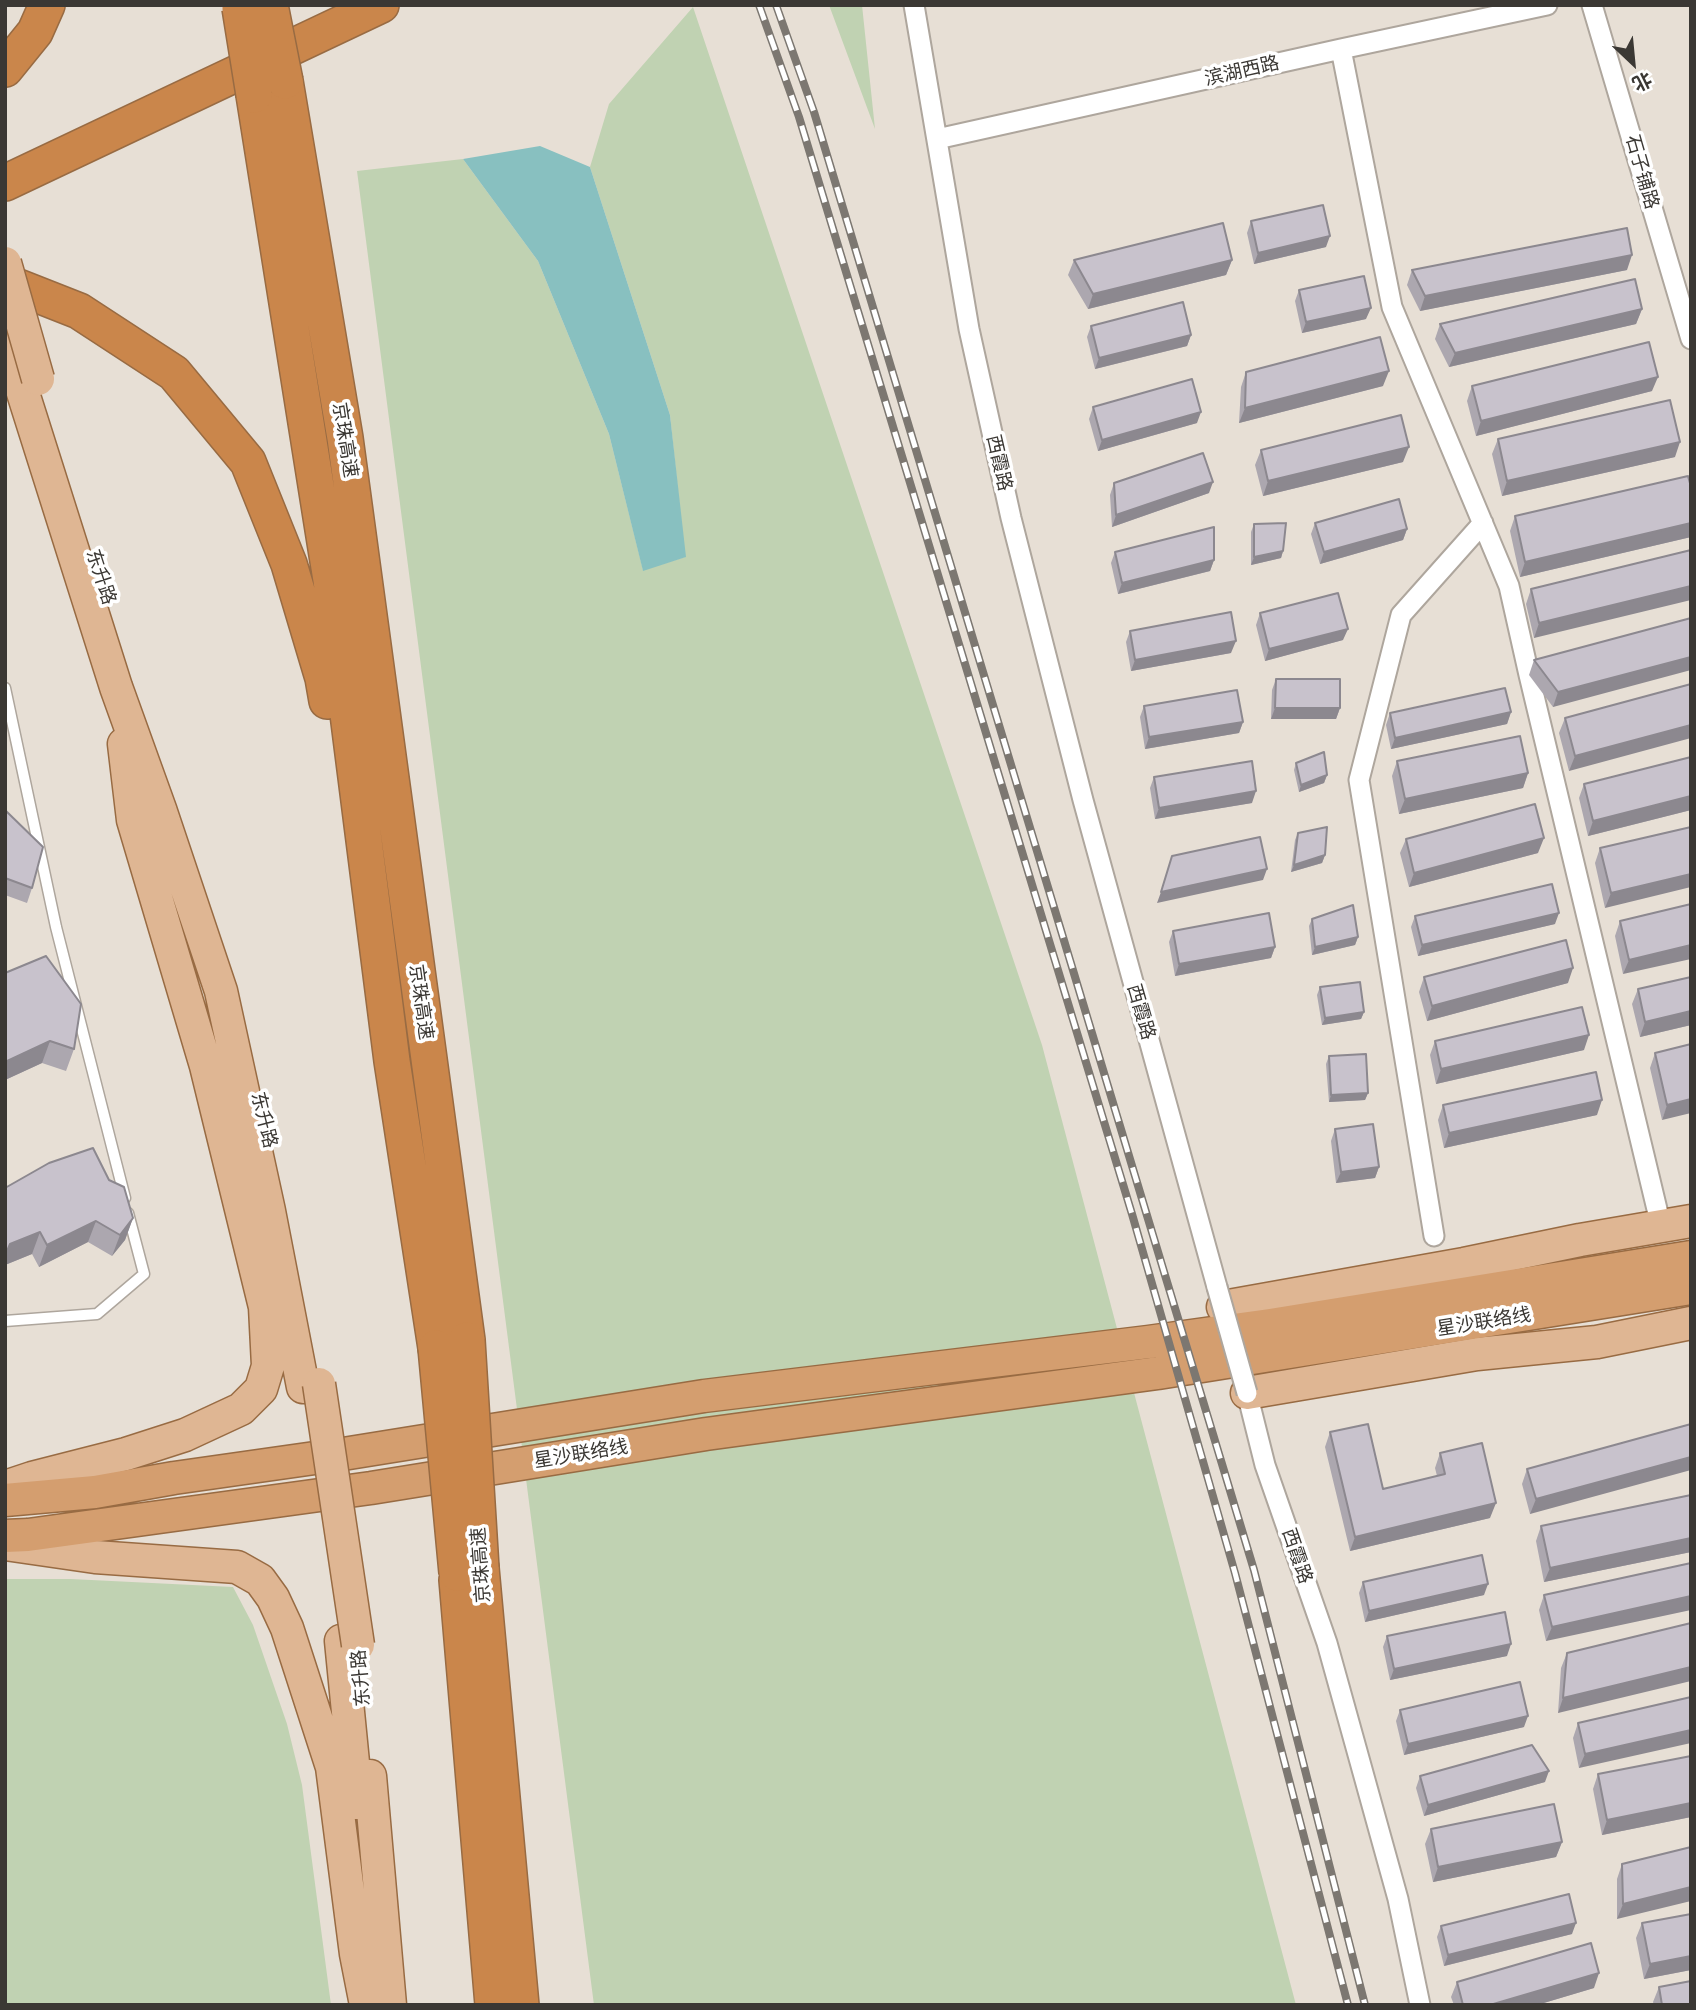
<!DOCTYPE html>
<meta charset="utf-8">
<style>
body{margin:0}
#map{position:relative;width:1696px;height:2010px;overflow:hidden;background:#e7dfd5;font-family:"Public Sans","Noto Sans SC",sans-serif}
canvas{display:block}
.frame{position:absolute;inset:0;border:7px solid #3b3834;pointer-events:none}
.north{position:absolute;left:1598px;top:28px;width:70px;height:70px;-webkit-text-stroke:5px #fff;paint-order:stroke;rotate:154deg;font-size:19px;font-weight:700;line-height:28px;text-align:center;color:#3b3834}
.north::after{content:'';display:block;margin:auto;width:24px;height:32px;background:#3b3834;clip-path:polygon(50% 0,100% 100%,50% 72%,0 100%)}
</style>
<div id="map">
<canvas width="1696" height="2010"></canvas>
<div class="frame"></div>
<div class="north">北</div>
</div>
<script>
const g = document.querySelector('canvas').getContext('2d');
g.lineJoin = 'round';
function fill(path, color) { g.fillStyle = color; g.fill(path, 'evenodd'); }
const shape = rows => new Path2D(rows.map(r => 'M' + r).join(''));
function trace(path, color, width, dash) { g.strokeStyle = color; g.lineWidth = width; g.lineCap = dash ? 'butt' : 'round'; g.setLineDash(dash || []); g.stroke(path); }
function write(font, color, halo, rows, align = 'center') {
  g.font = font + ' "Public Sans","Noto Sans SC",sans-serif'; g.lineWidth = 7; g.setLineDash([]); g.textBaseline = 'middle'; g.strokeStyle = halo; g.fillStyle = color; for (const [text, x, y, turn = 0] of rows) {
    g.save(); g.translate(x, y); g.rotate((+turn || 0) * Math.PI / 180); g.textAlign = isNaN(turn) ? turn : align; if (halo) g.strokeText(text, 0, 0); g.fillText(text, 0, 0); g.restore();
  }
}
fill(shape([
 [829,5,862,5,875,129],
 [693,7,1042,1045,1296,2005,594,2005,357,171,463,159,538,261,609,434,643,570,685,557,670,415,590,167,609,104],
 [5,1579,71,1579,233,1587,253,1625,287,1724,302,1785,331,2005,5,2005]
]), '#c0d2b2');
fill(shape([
 [540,146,590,167,670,415,686,557,643,571,609,434,538,261,463,159]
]), '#88c0c0');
const service = shape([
 [5,688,56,927,125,1198],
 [5,1321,97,1314,144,1274,128,1213]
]);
const minor = shape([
 [914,5,969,329,1011,518,1083,800,1217,1287],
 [1592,5,1691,339],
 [1341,49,1392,307,1509,586,1529,675,1661,1226],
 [937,139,1341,49,1547,5],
 [1434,1236,1359,780,1401,615,1483,523],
 [1247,1393,1265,1465,1327,1643,1357,1751,1398,1899,1420,2005]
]);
const primary = shape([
 [5,336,116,687,161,812,221,991,269,1211,303,1387],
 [1223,1307,1464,1264,1580,1240,1691,1221],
 [1247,1393,1477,1354,1597,1342,1691,1323],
 [5,1487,32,1478,126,1454,185,1435,241,1409,261,1389,268,1366,265,1307,206,1066,133,820,124,744],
 [5,1544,95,1557,237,1567,260,1580,273,1598,287,1628,332,1767,356,1954,366,2005],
 [341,1641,357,1803],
 [370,1776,390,2005]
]);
const trunk = shape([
 [5,1500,95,1492,174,1478,343,1454,704,1396,1148,1342,1270,1325,1691,1257],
 [5,1536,28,1535,371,1488,706,1434,1158,1373,1691,1288]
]);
const motorway = shape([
 [5,69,35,32,47,5],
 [285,81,345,438,467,1340],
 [254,95,331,580,392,1061,436,1348],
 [5,183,381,5],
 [5,285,18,287,79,311,174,373,248,462,289,564,323,678,327,701],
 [481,1568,521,2005],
 [457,1580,493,2005]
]);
trace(service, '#aea69d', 13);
trace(minor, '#aea69d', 23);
trace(primary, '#986b43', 35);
trace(trunk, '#986b43', 35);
trace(motorway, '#986b43', 38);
trace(service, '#fff', 10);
trace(minor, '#fff', 19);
trace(primary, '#dfb693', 32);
trace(trunk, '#d49e6f', 32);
trace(motorway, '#ca864b', 35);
const rail = shape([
 [759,5,799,117,1132,1214,1235,1573,1348,2005],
 [776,5,814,112,1254,1570,1365,2005]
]);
trace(rail, '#7c7771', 8);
trace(rail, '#fff', 5, [16]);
const minorBridge = shape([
 [1217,1287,1247,1393]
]);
const primaryBridge = shape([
 [5,263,38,379],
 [319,1384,358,1645]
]);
const motorwayBridge = shape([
 [270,5,285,81],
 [240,8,254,95],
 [467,1340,481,1568],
 [436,1348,457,1573]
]);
trace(minorBridge, '#aea69d', 23, []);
trace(primaryBridge, '#986b43', 35, []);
trace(motorwayBridge, '#986b43', 38, []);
trace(minorBridge, '#fff', 19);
trace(primaryBridge, '#dfb693', 32);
trace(motorwayBridge, '#ca864b', 35);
fill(shape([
 [1251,221,1326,247,1254,264,1247,233],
 [1074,260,1232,260,1226,275,1088,309,1068,275],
 [1412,270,1627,270,1420,311,1407,285],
 [1299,290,1366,319,1302,333,1295,301],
 [1642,309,1636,324,1449,367,1435,339,1440,324],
 [1091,326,1191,335,1187,346,1095,369,1087,337],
 [1246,372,1383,386,1239,423,1241,387],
 [1472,386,1652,391,1476,436,1467,401],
 [1093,407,1197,423,1098,451,1089,419],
 [1498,439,1675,457,1502,496,1492,454],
 [1261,450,1403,462,1263,496,1255,465],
 [1114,483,1209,493,1112,527,1110,495],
 [1691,487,1691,537,1520,577,1510,531,1515,516],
 [1315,523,1407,529,1403,540,1320,564,1311,534],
 [1254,524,1283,551,1281,558,1251,565,1251,532],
 [1691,550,1534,638,1526,604,1531,589],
 [1115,552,1214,560,1210,571,1118,594,1111,563],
 [1260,613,1343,640,1265,661,1256,625],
 [1691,618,1553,707,1529,675,1534,660],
 [1130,631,1231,653,1131,671,1126,642],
 [1276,679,1340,708,1336,719,1271,719,1272,690],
 [1691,684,1569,771,1559,733,1565,718],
 [1144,706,1243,722,1239,733,1145,749,1140,717],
 [1511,712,1507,724,1391,749,1386,725,1390,713],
 [1691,757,1691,810,1588,836,1579,798,1584,784],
 [1397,761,1528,773,1523,788,1399,814,1392,776],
 [1296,763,1327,775,1324,783,1299,792,1294,770],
 [1154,777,1252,803,1155,819,1150,788],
 [5,810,32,888,27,903,5,895],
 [1691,827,1605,908,1595,863,1600,848],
 [1298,833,1325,855,1322,863,1291,872,1295,840],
 [1406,839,1538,853,1409,887,1400,853],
 [1691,904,1623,974,1615,936,1620,921],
 [1415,916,1555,924,1418,956,1411,927],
 [1312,919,1358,937,1355,945,1312,955,1309,926],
 [1173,931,1275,947,1271,958,1175,976,1169,942],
 [5,973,74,1049,66,1071,42,1063,5,1080],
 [1424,977,1568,983,1427,1021,1419,992],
 [1691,977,1691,1025,1640,1037,1632,1004,1638,989],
 [1320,987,1364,1012,1361,1019,1322,1025,1317,995],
 [1435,1041,1584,1050,1436,1084,1430,1055],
 [1691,1044,1662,1120,1650,1068,1655,1053],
 [1329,1056,1368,1093,1365,1100,1329,1102,1326,1064],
 [1443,1105,1597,1115,1444,1148,1438,1120],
 [1335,1129,1379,1167,1375,1178,1336,1183,1331,1141],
 [109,1180,133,1218,125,1240,112,1256,88,1242,39,1267,32,1254,5,1265,5,1188],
 [1691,1424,1530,1514,1522,1484,1527,1469],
 [1330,1432,1383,1489,1437,1476,1435,1468,1440,1453,1490,1518,1350,1551,1325,1447],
 [1691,1495,1691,1552,1544,1582,1536,1541,1541,1526],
 [1691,1563,1546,1641,1539,1610,1544,1595],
 [1363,1582,1484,1595,1365,1622,1359,1593],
 [1691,1623,1558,1713,1561,1668,1567,1653],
 [1387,1636,1507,1656,1390,1680,1383,1647],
 [1691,1697,1579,1768,1573,1738,1578,1723],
 [1400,1710,1524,1727,1404,1755,1396,1721],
 [1691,1756,1691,1817,1602,1835,1593,1789,1598,1774],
 [1420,1776,1545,1782,1424,1816,1416,1788],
 [1431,1829,1562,1842,1556,1857,1433,1882,1425,1844],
 [1691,1847,1617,1919,1617,1879,1622,1864],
 [1691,1914,1691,1970,1644,1979,1636,1938,1642,1923],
 [1441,1926,1572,1934,1444,1966,1437,1937],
 [1457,1982,1594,1988,1537,2005,1454,2005,1451,1997],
 [1659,1987,1691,2005,1654,2005,1653,2002]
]), '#aca7af');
fill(shape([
 [1330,236,1326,247,1254,264,1258,253],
 [1632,255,1627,270,1420,311,1425,296],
 [1232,260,1226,275,1088,309,1093,294],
 [1371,308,1366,319,1302,333,1306,322],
 [1642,309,1636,324,1449,367,1455,353],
 [1191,335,1187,346,1095,369,1099,358],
 [1389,371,1383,386,1239,423,1245,408],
 [1658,377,1652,391,1476,436,1481,421],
 [1201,412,1197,423,1098,451,1102,440],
 [1680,442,1675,457,1502,496,1507,481],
 [1409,447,1403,462,1263,496,1268,481],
 [1213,482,1209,493,1112,527,1116,515],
 [1691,523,1691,537,1520,577,1525,562],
 [1407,529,1403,540,1320,564,1324,552],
 [1283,551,1281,558,1251,565,1254,557],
 [1214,560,1210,571,1118,594,1122,583],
 [1691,586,1691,600,1534,638,1539,623],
 [1348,629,1343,640,1265,661,1269,649],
 [1236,641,1231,653,1131,671,1135,660],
 [1691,657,1691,670,1553,707,1558,692],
 [1275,708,1340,708,1336,719,1271,719],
 [1511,712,1507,724,1391,749,1395,738],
 [1243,722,1239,733,1145,749,1149,737],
 [1691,725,1691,738,1569,771,1575,756],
 [1528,773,1523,788,1399,814,1405,799],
 [1327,775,1324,783,1299,792,1301,785],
 [1256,791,1252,803,1155,819,1159,808],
 [1691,796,1691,810,1588,836,1593,821],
 [1544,838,1538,853,1409,887,1414,873],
 [1325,855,1322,863,1291,872,1294,865],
 [1267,869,1263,880,1157,903,1161,892],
 [1691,874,1691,887,1605,908,1611,893],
 [1559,913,1555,924,1418,956,1422,945],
 [1358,937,1355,945,1312,955,1315,947],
 [1691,945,1691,959,1623,974,1629,960],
 [1275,947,1271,958,1175,976,1179,964],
 [1573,968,1568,983,1427,1021,1432,1006],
 [1691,1011,1691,1025,1640,1037,1645,1022],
 [1364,1012,1361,1019,1322,1025,1325,1018],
 [1589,1035,1584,1050,1436,1084,1441,1069],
 [50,1041,42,1063,5,1080,5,1062],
 [1368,1093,1365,1100,1329,1102,1331,1095],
 [1691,1099,1691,1113,1662,1120,1667,1105],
 [1602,1100,1597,1115,1444,1148,1449,1133],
 [1379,1167,1375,1178,1336,1183,1341,1172],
 [133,1218,125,1240,112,1256,120,1235],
 [96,1221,88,1242,39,1267,47,1245],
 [40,1232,32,1254,5,1265,5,1256,10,1244],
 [1691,1457,1691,1470,1530,1514,1536,1499],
 [1496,1503,1490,1518,1350,1551,1355,1537],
 [1691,1538,1691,1552,1544,1582,1550,1568],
 [1488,1584,1484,1595,1365,1622,1369,1611],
 [1691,1596,1691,1610,1546,1641,1552,1627],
 [1511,1644,1507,1656,1390,1680,1394,1669],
 [1691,1667,1691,1681,1558,1713,1563,1698],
 [1528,1716,1524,1727,1404,1755,1408,1744],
 [1691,1730,1691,1743,1579,1768,1585,1754],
 [1549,1771,1545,1782,1424,1816,1428,1805],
 [1691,1803,1691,1817,1602,1835,1607,1820],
 [1562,1842,1556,1857,1433,1882,1438,1867],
 [1691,1887,1691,1901,1617,1919,1623,1904],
 [1576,1923,1572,1934,1444,1966,1448,1955],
 [1691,1956,1691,1970,1644,1979,1650,1964],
 [1599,1973,1594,1988,1537,2005,1490,2005]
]), '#8c888f');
const building = shape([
 [1323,205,1330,236,1258,253,1251,221,1323,205],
 [1223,223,1232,260,1093,294,1074,260,1223,223],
 [1627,228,1632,255,1425,296,1412,270,1627,228],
 [1364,276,1371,308,1306,322,1299,290,1364,276],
 [1635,279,1642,309,1455,353,1440,324,1635,279],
 [1183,302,1191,335,1099,358,1091,326,1183,302],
 [1380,337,1389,371,1245,408,1246,372,1380,337],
 [1649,342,1658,377,1481,421,1472,386,1649,342],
 [1192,379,1201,412,1102,440,1093,407,1192,379],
 [1670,400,1680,442,1507,481,1498,439,1670,400],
 [1401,415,1409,447,1268,481,1261,450,1401,415],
 [1203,453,1213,482,1116,515,1114,483,1203,453],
 [1688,476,1691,487,1691,523,1525,562,1515,516,1688,476],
 [1399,499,1407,529,1324,552,1315,523,1399,499],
 [1286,523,1283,551,1254,557,1254,524,1286,523],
 [1214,527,1214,560,1122,583,1115,552,1214,527],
 [1691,550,1691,586,1539,623,1531,589,1691,550],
 [1338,593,1348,629,1269,649,1260,613,1338,593],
 [1231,612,1236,641,1135,660,1130,631,1231,612],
 [1691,618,1691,657,1558,692,1534,660,1691,618],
 [1276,679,1340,679,1340,708,1275,708,1276,679],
 [1691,684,1691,725,1575,756,1565,718,1691,684],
 [1505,688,1511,712,1395,738,1390,713,1505,688],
 [1237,690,1243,722,1149,737,1144,706,1237,690],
 [1520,736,1528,773,1405,799,1397,761,1520,736],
 [1324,752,1327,775,1301,785,1296,763,1324,752],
 [1691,757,1691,796,1593,821,1584,784,1691,757],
 [1252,761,1256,791,1159,808,1154,777,1252,761],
 [1535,804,1544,838,1414,873,1406,839,1535,804],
 [5,810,43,847,32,888,5,878,5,810],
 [1327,827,1325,855,1294,865,1298,833,1327,827],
 [1691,827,1691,874,1611,893,1600,848,1691,827],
 [1260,837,1267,869,1161,892,1172,856,1260,837],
 [1552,884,1559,913,1422,945,1415,916,1552,884],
 [1691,904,1691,945,1629,960,1620,921,1691,904],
 [1353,905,1358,937,1315,947,1312,919,1353,905],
 [1269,913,1275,947,1179,964,1173,931,1269,913],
 [1566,940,1573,968,1432,1006,1424,977,1566,940],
 [46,956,81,1004,74,1049,50,1041,5,1062,5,973,46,956],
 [1691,977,1691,1011,1645,1022,1638,989,1691,977],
 [1360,982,1364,1012,1325,1018,1320,987,1360,982],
 [1582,1007,1589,1035,1441,1069,1435,1041,1582,1007],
 [1691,1044,1691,1099,1667,1105,1655,1053,1691,1044],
 [1366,1054,1368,1093,1331,1095,1329,1056,1366,1054],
 [1596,1072,1602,1100,1449,1133,1443,1105,1596,1072],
 [1373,1124,1379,1167,1341,1172,1335,1129,1373,1124],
 [93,1148,109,1180,124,1187,133,1218,120,1235,96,1221,47,1245,40,1232,10,1244,5,1256,5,1188,49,1163,93,1148],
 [1368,1424,1383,1489,1445,1474,1440,1453,1482,1443,1496,1503,1355,1537,1330,1432,1368,1424],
 [1691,1424,1691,1457,1536,1499,1527,1469,1691,1424],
 [1691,1495,1691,1538,1550,1568,1541,1526,1691,1495],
 [1482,1555,1488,1584,1369,1611,1363,1582,1482,1555],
 [1691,1563,1691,1596,1552,1627,1544,1595,1691,1563],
 [1505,1612,1511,1644,1394,1669,1387,1636,1505,1612],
 [1691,1623,1691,1667,1563,1698,1567,1653,1691,1623],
 [1520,1682,1528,1716,1408,1744,1400,1710,1520,1682],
 [1691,1697,1691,1730,1585,1754,1578,1723,1691,1697],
 [1532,1745,1549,1771,1428,1805,1420,1776,1532,1745],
 [1691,1756,1691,1803,1607,1820,1598,1774,1691,1756],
 [1554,1804,1562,1842,1438,1867,1431,1829,1554,1804],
 [1691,1847,1691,1887,1623,1904,1622,1864,1691,1847],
 [1569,1894,1576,1923,1448,1955,1441,1926,1569,1894],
 [1691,1914,1691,1956,1650,1964,1642,1923,1691,1914],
 [1591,1943,1599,1973,1490,2005,1463,2005,1457,1982,1591,1943],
 [1691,1981,1691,2005,1662,2005,1659,1987,1691,1981]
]);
fill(building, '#c8c2cc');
trace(building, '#8c888f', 2);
write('19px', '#3b3834', '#fff', [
 ["滨湖西路",1242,71,-13],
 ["石子铺路",1642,172,74],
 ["京珠高速",345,440,81],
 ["西霞路",999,463,77],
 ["东升路",101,577,72],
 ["京珠高速",421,1002,82],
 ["西霞路",1141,1012,74],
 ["东升路",264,1120,76],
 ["星沙联络线",1484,1322,-9],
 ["星沙联络线",581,1454,-9],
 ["西霞路",1297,1556,71],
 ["京珠高速",481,1565,-94],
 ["东升路",361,1678,-95]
]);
</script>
